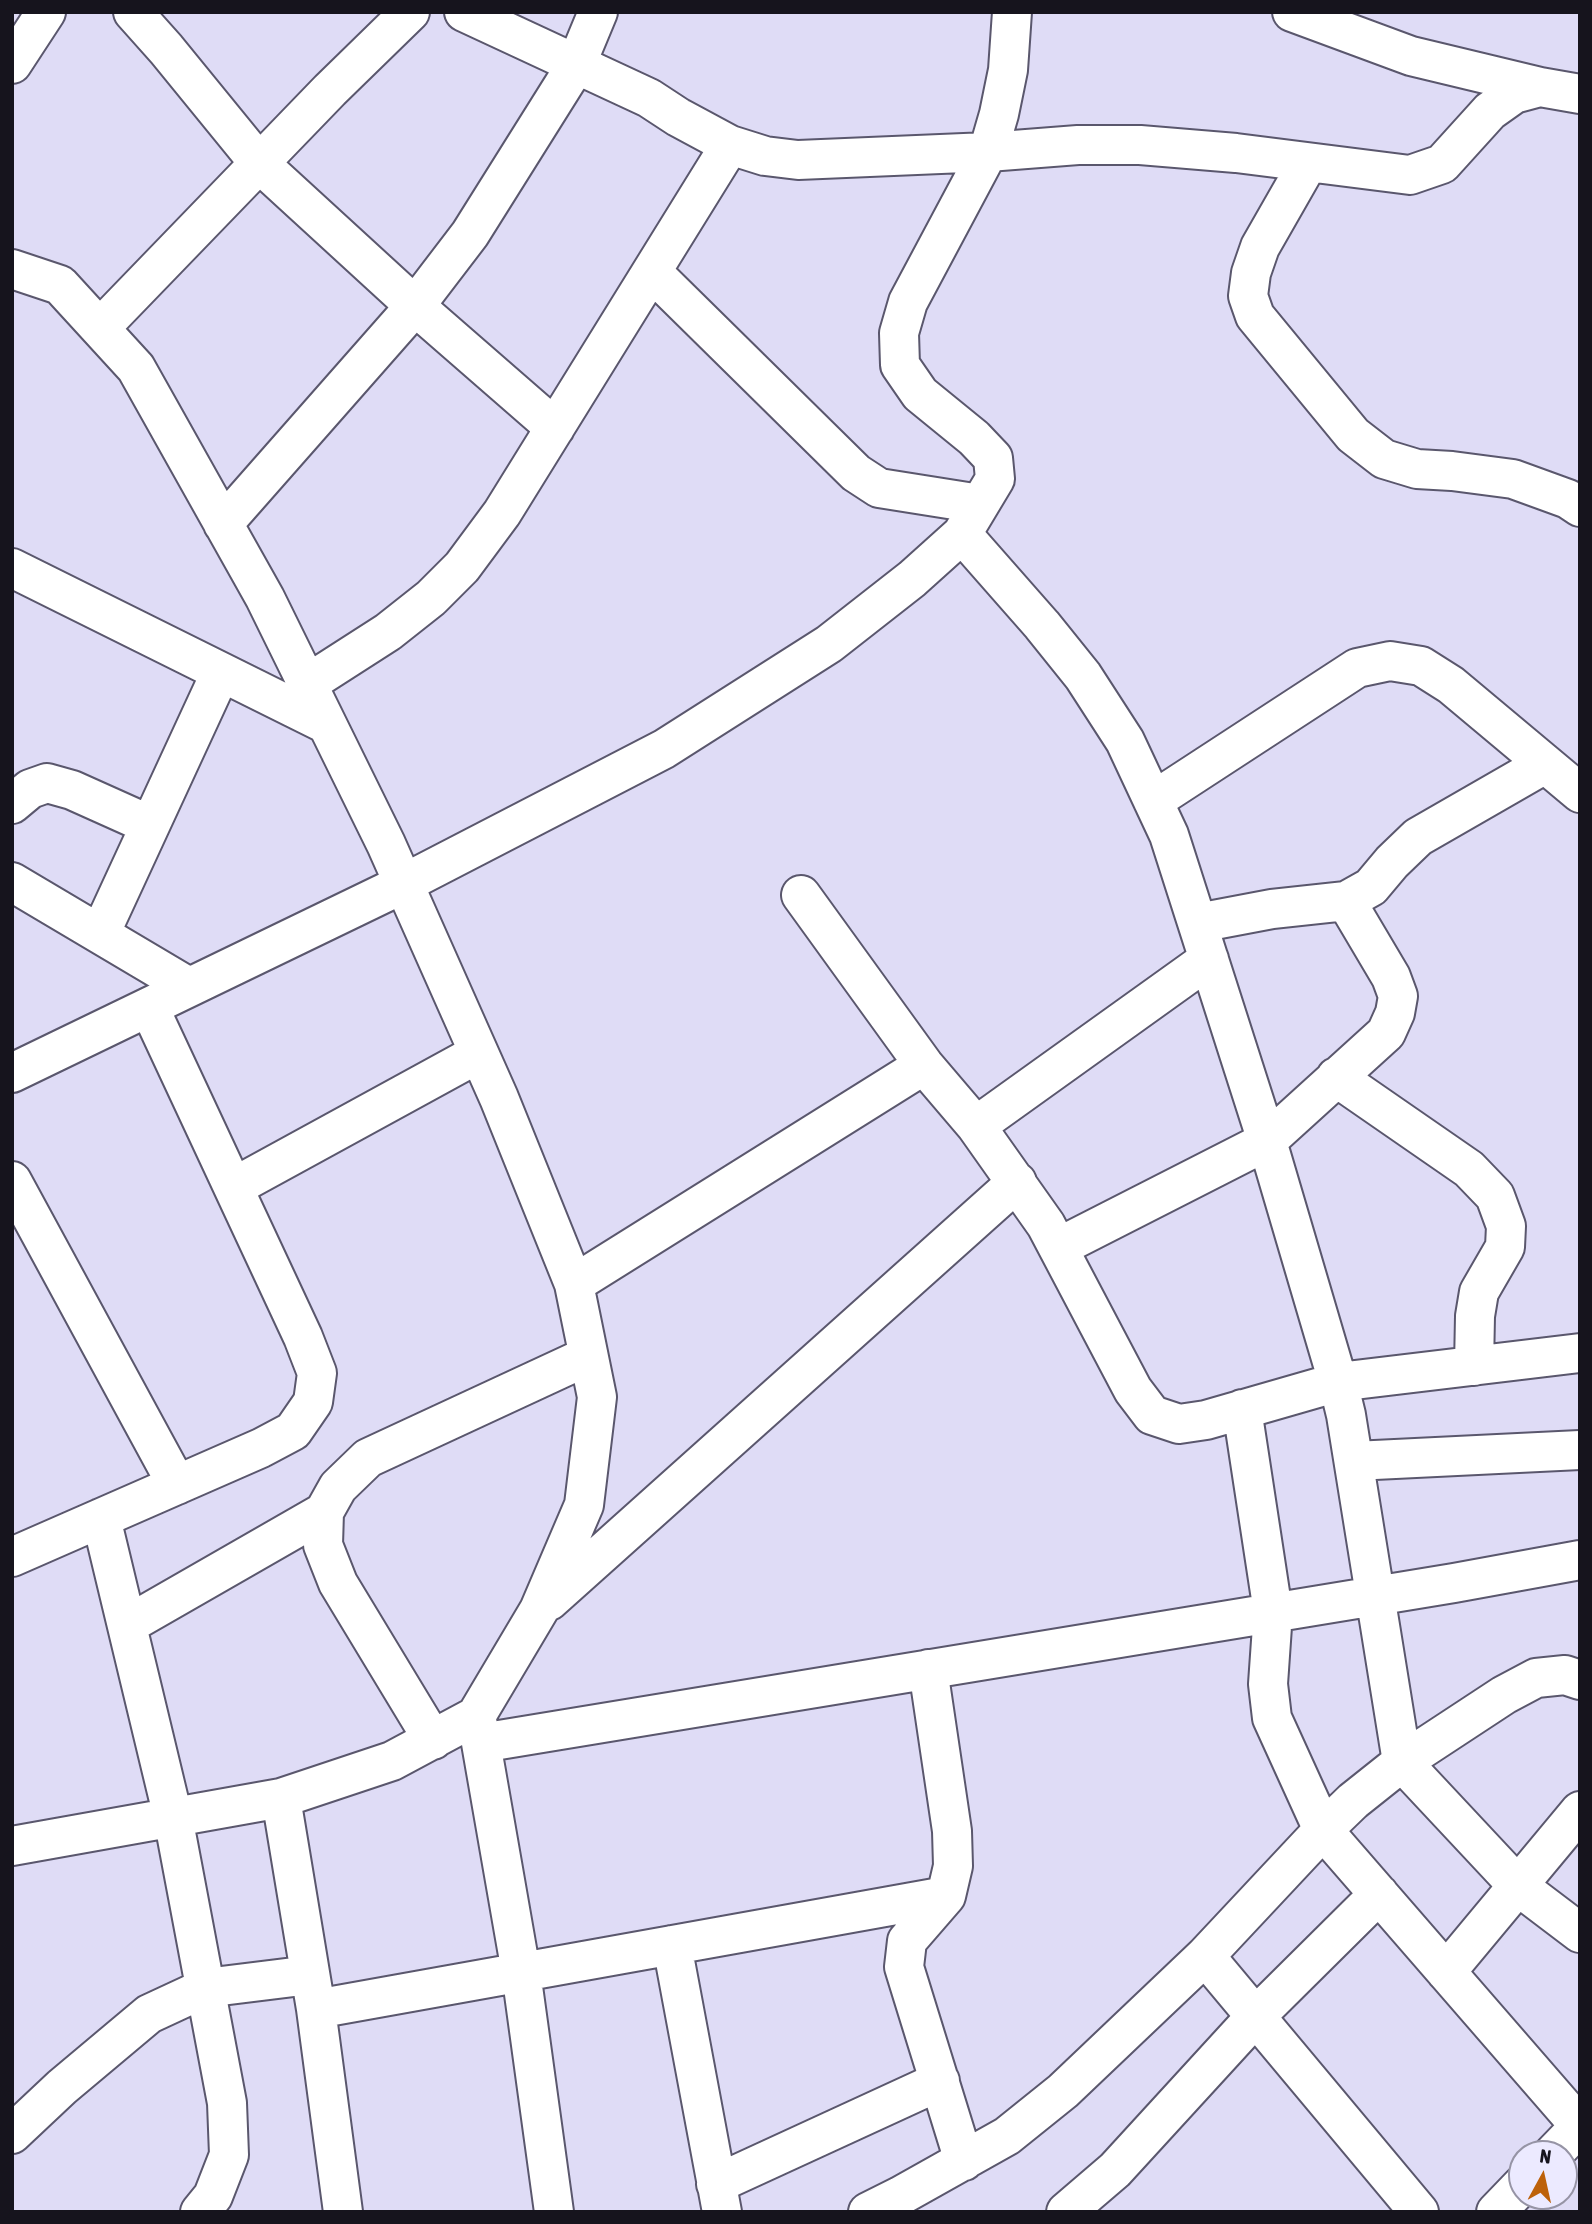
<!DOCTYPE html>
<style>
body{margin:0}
#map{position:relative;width:1592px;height:2224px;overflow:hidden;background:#dfdcf6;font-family:"Asap Condensed",sans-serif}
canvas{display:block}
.frame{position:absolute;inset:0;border:14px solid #16141d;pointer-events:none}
.north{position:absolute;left:1508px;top:2140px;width:70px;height:70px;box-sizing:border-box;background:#eceaff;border:2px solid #9694a5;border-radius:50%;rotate:8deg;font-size:19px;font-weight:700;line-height:28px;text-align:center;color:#16141d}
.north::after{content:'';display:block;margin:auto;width:24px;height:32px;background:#bd610a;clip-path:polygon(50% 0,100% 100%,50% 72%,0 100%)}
</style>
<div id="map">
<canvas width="1592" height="2224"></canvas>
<div class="frame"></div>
<div class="north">N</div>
</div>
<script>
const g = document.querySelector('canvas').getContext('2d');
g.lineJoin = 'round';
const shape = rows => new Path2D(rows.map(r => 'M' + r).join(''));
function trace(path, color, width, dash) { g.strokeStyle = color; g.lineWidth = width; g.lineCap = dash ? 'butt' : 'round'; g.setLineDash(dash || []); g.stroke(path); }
const minor = shape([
 [133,12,166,49,259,163,415,306,555,428],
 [464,12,649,98,678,117,730,145,765,156,798,160,988,152,1078,145,1140,145,1236,153,1410,175,1442,164,1490,111,1514,94,1540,87,1580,94],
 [1292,12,1411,56,1540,87],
 [12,64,46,12],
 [1308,163,1260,247,1251,273,1248,296,1255,316,1353,435,1384,459,1417,469,1452,471,1513,479,1568,499,1580,507],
 [12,269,60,285,136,368,265,598,386,844,499,1098,574,1284,597,1397,584,1505,539,1610,476,1716,392,1761,281,1798,12,1846],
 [652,272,856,473,879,488,980,504],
 [100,328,330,90,410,12],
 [223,524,415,306,470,234,576,65,598,12],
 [962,534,1042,625,1083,676,1125,741,1169,835,1267,1141,1338,1382,1346,1415,1402,1762,1518,1886,1580,1933],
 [12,568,326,724],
 [307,684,388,632,431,598,462,567,502,513,730,145],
 [1153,801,1357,668,1390,661,1421,666,1451,685,1580,793],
 [12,804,30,789,47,783,72,790,150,825],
 [12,882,189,987],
 [801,895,924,1065,976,1126,1046,1225,1133,1390,1152,1415,1179,1424,1206,1420,1338,1382,1580,1353],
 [1198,923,1272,909,1346,901,1371,887,1392,862,1418,837,1545,764],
 [100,934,221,672],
 [12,1073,403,884,664,749,829,644,912,579,962,534,995,479,993,458,974,438,920,394,900,365,899,333,908,302,988,152,999,114,1008,70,1012,12],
 [1336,1077,1469,1169,1495,1196,1506,1226,1505,1247,1479,1292,1475,1316,1474,1366],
 [976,1126,1209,959],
 [12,1181,177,1485],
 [234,1187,479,1053],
 [1059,1247,1267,1141,1386,1033,1395,1013,1398,996,1391,977,1346,901],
 [574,1284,924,1065],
 [1242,1409,1273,1612,1268,1684,1272,1718,1323,1830,1580,2126],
 [1354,1461,1580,1450],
 [101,1518,173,1817,227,2103,229,2155,213,2196,200,2212],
 [12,1557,261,1448,293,1431,313,1402,317,1373,303,1337,149,1007],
 [549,1601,1017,1182],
 [127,1625,324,1512],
 [928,1669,952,1831,953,1866,946,1896,907,1941,904,1967,964,2161],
 [477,1720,521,1972,554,2212],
 [433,1740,338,1583,323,1545,324,1512,338,1487,368,1458,588,1356],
 [481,1743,1454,1583,1580,1560],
 [281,1798,316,2009,343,2212],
 [672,1945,722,2212],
 [1205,1956,1419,2212],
 [1446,1972,1580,1811],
 [316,2009,946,1896],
 [12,2134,62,2087,149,2014,205,1988,310,1975],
 [1553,2154,1580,2126],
 [716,2184,940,2081],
 [868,2212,900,2196,1007,2136,1063,2091,1205,1956,1323,1830,1353,1801,1402,1762,1504,1695,1536,1678,1565,1675,1580,1680],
 [1066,2212,1115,2170,1256,2016,1379,1894],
 [1496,2212,1522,2185]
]);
trace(minor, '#5a576d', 42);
trace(minor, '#fff', 38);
</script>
